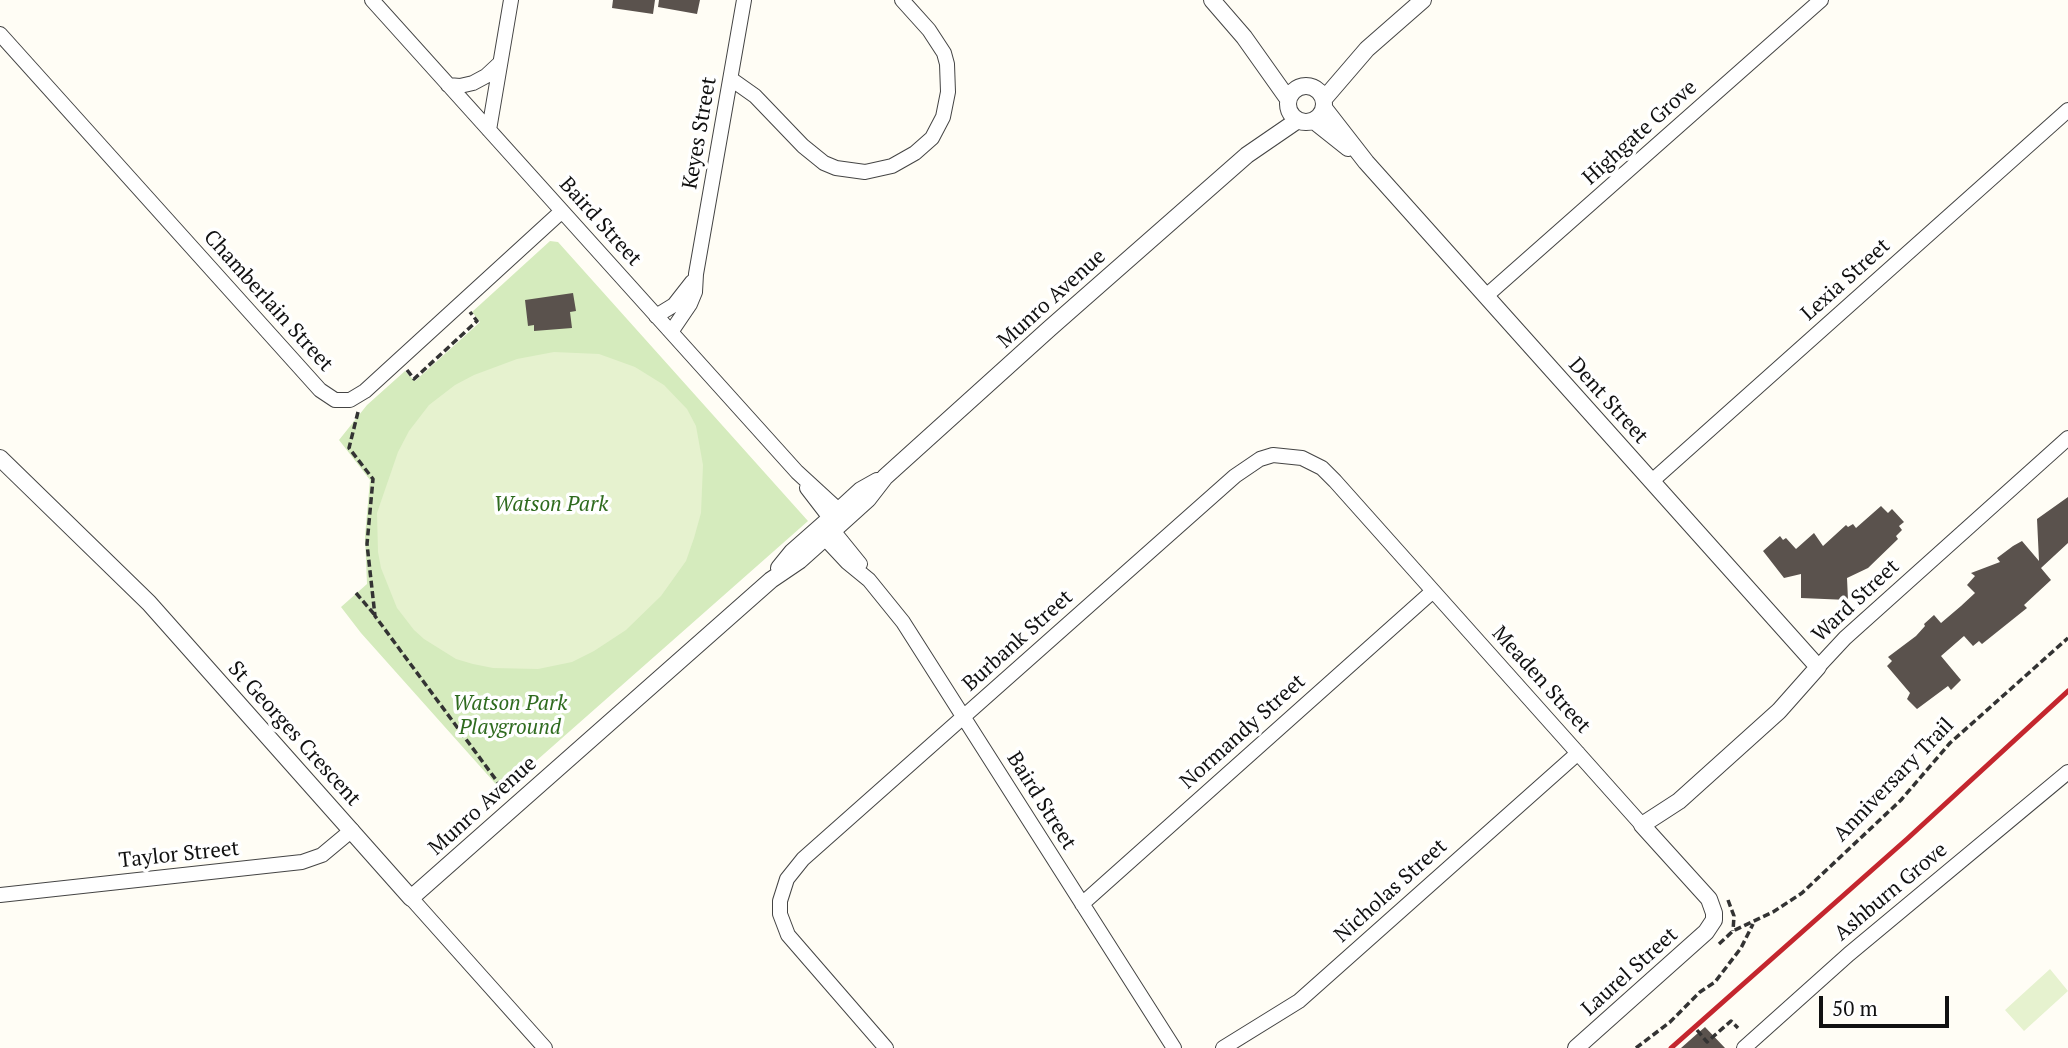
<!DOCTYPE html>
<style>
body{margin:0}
#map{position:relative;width:2068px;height:1048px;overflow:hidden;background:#fffdf5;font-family:"PT Serif",serif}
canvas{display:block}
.scale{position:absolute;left:1819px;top:996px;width:130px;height:32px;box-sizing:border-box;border:4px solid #111;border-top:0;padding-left:9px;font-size:21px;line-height:24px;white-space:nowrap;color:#111;-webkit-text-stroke:5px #fff;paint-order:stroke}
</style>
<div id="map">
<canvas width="2068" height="1048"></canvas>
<div class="scale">50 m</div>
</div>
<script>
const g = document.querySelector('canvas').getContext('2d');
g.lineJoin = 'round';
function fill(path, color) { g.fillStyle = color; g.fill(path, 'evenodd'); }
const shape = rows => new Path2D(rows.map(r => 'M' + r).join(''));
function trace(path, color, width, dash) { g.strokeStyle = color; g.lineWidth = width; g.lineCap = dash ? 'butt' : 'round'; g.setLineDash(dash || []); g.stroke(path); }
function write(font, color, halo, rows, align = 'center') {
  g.font = font + ' "PT Serif",serif'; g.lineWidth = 7; g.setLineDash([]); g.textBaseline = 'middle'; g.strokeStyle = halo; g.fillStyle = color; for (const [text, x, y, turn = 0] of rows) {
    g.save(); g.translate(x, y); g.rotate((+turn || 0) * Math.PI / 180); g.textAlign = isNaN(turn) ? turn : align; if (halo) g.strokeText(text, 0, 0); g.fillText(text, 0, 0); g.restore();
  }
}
fill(shape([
 [550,241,558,242,808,521,502,791,361,633,341,607,367,584,365,536,370,480,339,440,367,405,405,371,415,381,480,322,472,312]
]), '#d5ebbd');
fill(shape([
 [554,352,599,354,635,367,664,385,687,409,696,426,703,465,701,513,694,538,686,561,661,596,626,630,594,651,572,662,538,669,493,668,473,664,456,659,424,639,414,630,397,608,381,568,378,552,377,513,398,452,409,431,429,405,455,385,474,375,517,359],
 [2050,969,2068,991,2024,1031,2005,1010]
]), '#e6f2cf');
fill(shape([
 [613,0,655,0,653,14,612,8],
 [659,0,700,0,697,14,658,7],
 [573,293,576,311,570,312,572,328,534,331,534,325,528,326,525,300],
 [2068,497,2068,543,2041,568,2051,580,2024,605,2027,608,1982,644,1979,641,1973,646,1964,636,1941,656,1961,680,1951,690,1948,686,1917,709,1907,699,1910,693,1887,666,1892,661,1888,657,1916,636,1925,626,1924,624,1934,615,1941,623,1961,606,1975,593,1967,585,1975,576,1971,573,2000,562,1997,558,2013,546,2022,541,2039,561,2037,519],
 [1881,506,1888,513,1892,509,1904,522,1899,526,1902,530,1896,536,1898,539,1868,568,1847,578,1848,600,1801,598,1801,574,1784,578,1763,551,1780,536,1783,540,1786,538,1796,549,1814,533,1823,546,1846,525,1848,527,1853,524,1856,528],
 [1705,1027,1725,1048,1681,1048,1698,1033]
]), '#5a524d');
const minor = shape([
 [372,0,797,472,846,517],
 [0,34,320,390,335,400,350,400,365,391,562,211],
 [731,79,755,96,803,146,824,163,836,168,865,172,892,166,915,153,932,138,943,117,948,92,947,64,944,53,929,30,902,0],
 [448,85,460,86,473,83,486,76,500,63],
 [489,130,511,0],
 [1486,296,1821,0],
 [656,316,674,305,692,282],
 [671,332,690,304,695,292,696,274,744,0],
 [1652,481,2068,110],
 [807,488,837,527],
 [826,522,860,564],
 [819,532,847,562,869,580,903,622,1174,1048],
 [1818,667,1845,638,2068,438],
 [0,895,302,862,322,855,352,830],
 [411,898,545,1048],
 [1082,904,1433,591],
 [886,1048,788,935,780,914,780,901,787,879,803,859,1235,476,1260,459,1273,455,1302,458,1322,468,1335,481,1642,825],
 [1223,1048,1299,1001,1578,753],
 [1744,1048,1849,954,2068,772]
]);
const tertiary = shape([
 [1212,0,1244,37,1288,99],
 '1288 104a18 18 0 1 1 36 0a18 18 0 1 1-36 0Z',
 [1324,99,1367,49,1423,0],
 [1324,108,1366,162,1818,667,1779,711,1679,801,1642,825,1709,899,1714,913,1714,920,1706,932,1576,1048],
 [1314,121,1348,148],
 [0,458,149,603,411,898,771,580,799,561,837,527,868,499,885,477,1049,329,1247,155,1298,120],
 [779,568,792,552,826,522,861,490,877,481]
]);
trace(minor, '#444', 16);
trace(tertiary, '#444', 18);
trace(shape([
 [407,370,414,379,477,321,470,312],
 [358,412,349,448,373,479,367,544,375,616,505,792,502,794],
 [356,593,374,614],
 [1728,900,1734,916,1733,931],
 [1719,944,1733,931,1773,912,1802,893,1901,800,1950,743,2068,638],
 [1697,1030,1707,1042,1731,1021,1738,1028],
 [1636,1048,1670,1022,1700,992,1715,982,1741,948,1753,924]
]), '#333', 3.5, [7, 3.5]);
trace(minor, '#fff', 14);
trace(tertiary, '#fff', 16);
trace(shape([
 [1671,1048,1907,839,2068,691]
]), '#c4262e', 5);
write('21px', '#111', '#fff', [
 ["Keyes Street",700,133,-80],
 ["Highgate Grove",1640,133,-42],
 ["Baird Street",600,222,48],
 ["Lexia Street",1846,280,-42],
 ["Munro Avenue",1052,299,-42],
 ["Chamberlain Street",268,301,48],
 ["Dent Street",1608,401,48],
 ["Ward Street",1856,601,-43],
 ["Burbank Street",1018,641,-42],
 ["Meaden Street",1541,680,48],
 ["Normandy Street",1243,732,-42],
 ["St Georges Crescent",294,734,48],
 ["Anniversary Trail",1894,780,-46],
 ["Baird Street",1041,801,58],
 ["Munro Avenue",483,806,-42],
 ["Taylor Street",179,855,-6],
 ["Nicholas Street",1391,891,-42],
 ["Ashburn Grove",1891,892,-40],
 ["Laurel Street",1630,972,-42]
]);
write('italic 21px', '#2f6b1f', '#fff', [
 ["Watson Park",551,505],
 ["Watson Park",510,704],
 ["Playground",510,728]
]);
</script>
